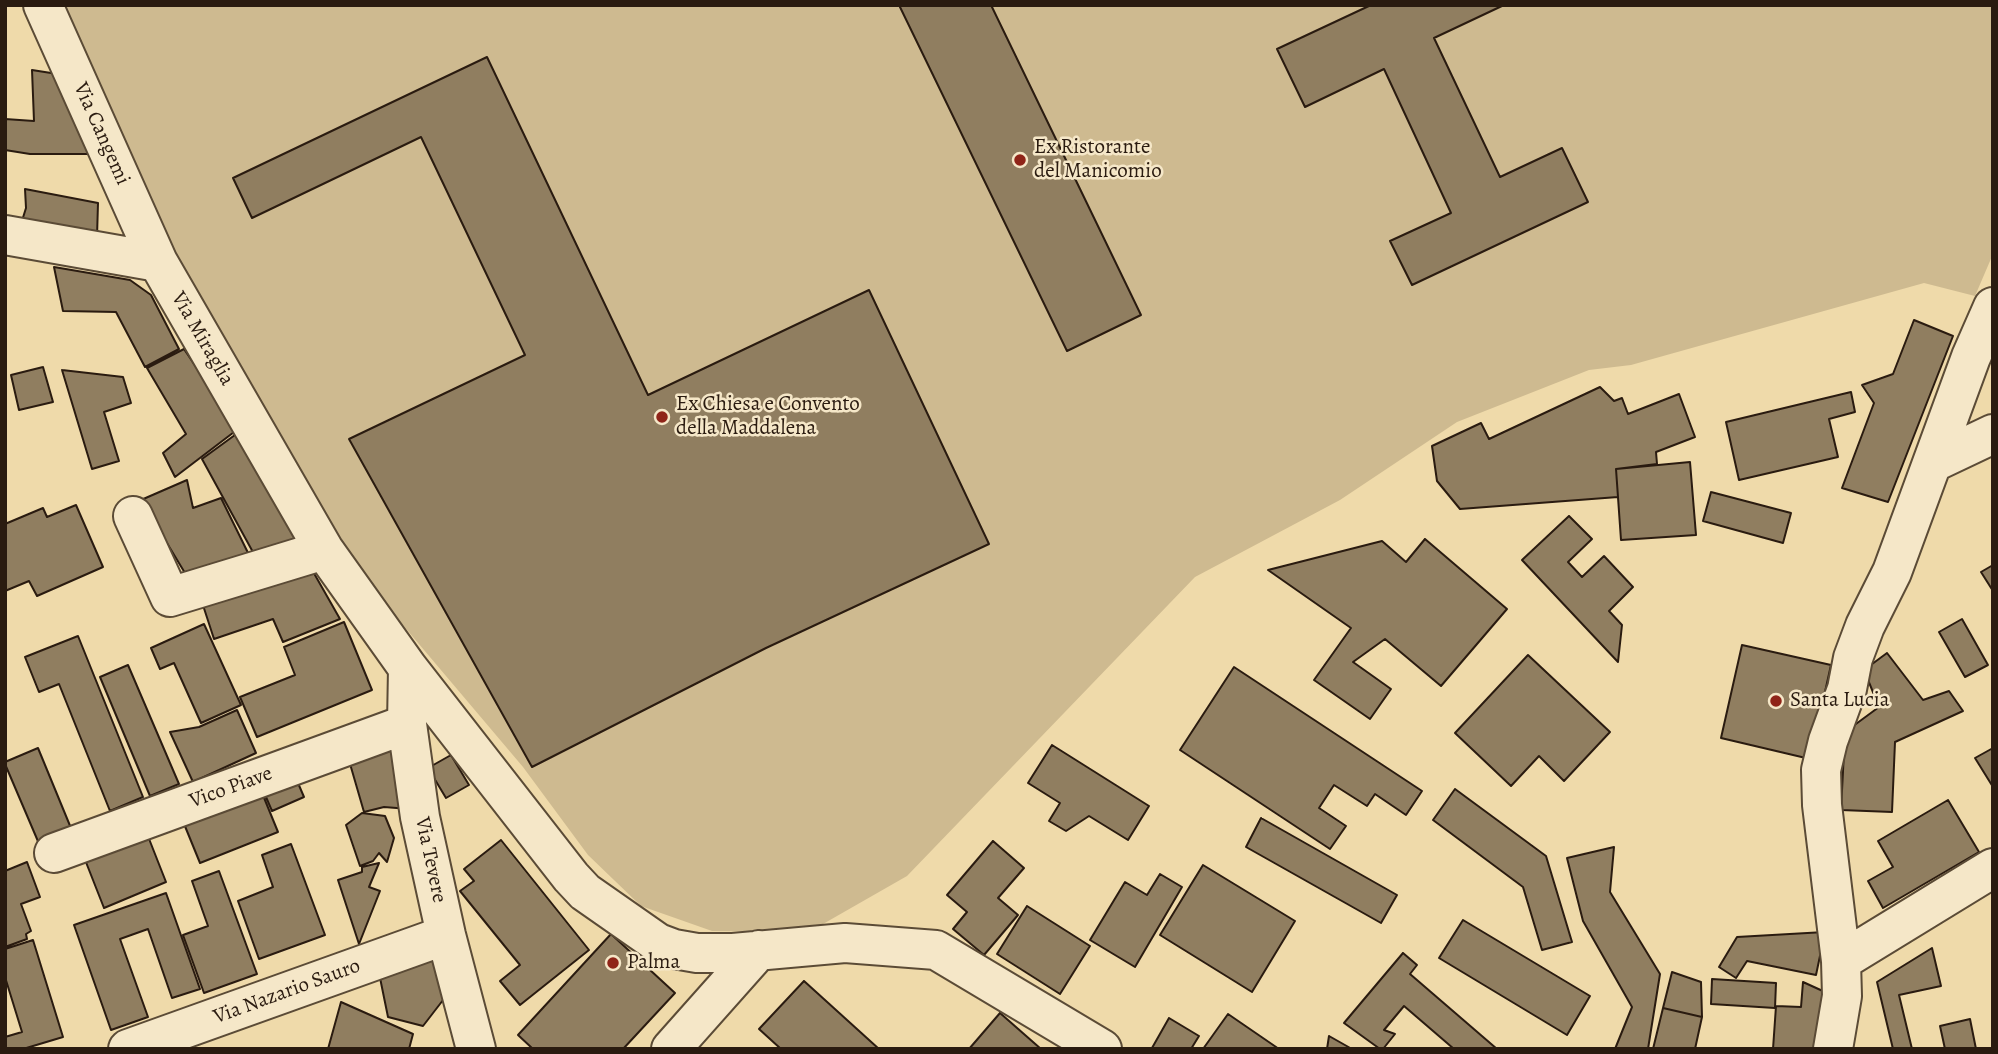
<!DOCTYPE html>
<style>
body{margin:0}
#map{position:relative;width:1998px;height:1054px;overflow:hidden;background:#efdaaa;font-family:Alegreya,serif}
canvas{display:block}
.frame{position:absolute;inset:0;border:7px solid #2a1b10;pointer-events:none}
</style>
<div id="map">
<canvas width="1998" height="1054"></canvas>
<div class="frame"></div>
</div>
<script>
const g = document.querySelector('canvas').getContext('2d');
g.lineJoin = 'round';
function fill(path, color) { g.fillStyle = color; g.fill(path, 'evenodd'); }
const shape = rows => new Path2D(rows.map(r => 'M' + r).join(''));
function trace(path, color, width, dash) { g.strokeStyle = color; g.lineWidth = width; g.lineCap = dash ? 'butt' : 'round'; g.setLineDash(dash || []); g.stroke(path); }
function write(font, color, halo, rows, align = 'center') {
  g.font = font + ' Alegreya,serif'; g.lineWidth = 5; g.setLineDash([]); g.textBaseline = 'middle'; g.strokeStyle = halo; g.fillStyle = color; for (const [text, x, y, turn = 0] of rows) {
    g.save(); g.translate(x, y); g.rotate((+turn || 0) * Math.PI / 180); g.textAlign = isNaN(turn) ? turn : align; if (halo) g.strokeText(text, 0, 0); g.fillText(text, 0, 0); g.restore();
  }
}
fill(shape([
 [59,5,1993,5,1993,254,1975,296,1924,283,1631,365,1589,370,1457,422,1340,500,1195,577,907,876,809,932,712,931,641,906,588,855,523,767,336,546,183,286]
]), '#ceba90');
const building = shape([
 [899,5,991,5,1141,315,1067,351,899,5],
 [1371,5,1504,5,1434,38,1500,177,1562,148,1588,202,1412,285,1390,241,1451,213,1384,69,1305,107,1277,49,1371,5],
 [487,57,648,395,869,290,989,544,766,648,532,767,349,439,525,355,421,137,252,218,233,178,487,57],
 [32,70,70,76,105,154,30,154,5,150,5,119,34,121,32,70],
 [25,189,98,203,97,237,21,224,26,208,25,189],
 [54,267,130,280,151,295,179,349,145,367,116,312,63,311,54,267],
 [1914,320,1953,336,1888,502,1842,488,1874,403,1862,385,1893,374,1914,320],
 [184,349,238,429,175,477,163,453,186,434,147,368,184,349],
 [43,367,53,402,19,410,11,375,43,367],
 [62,370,123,377,131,403,104,412,119,461,92,469,62,370],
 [1600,387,1614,401,1622,398,1628,414,1679,394,1695,437,1656,452,1657,464,1616,469,1618,497,1460,509,1437,481,1432,446,1481,423,1489,439,1600,387],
 [1851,392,1855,412,1829,419,1838,457,1739,480,1726,422,1851,392],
 [239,432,311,549,260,565,202,459,239,432],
 [1690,462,1696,535,1621,540,1616,469,1690,462],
 [187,480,193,508,221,498,254,565,194,588,141,500,187,480],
 [1711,492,1791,513,1783,543,1703,521,1711,492],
 [76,505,103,567,37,596,29,581,5,591,5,524,43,508,47,517,76,505],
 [1569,516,1592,539,1568,562,1582,577,1604,556,1633,587,1609,611,1622,625,1618,662,1522,560,1569,516],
 [1425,539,1507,609,1441,686,1385,639,1353,662,1391,689,1370,719,1314,680,1351,628,1268,570,1382,541,1406,562,1425,539],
 [307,561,340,619,283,642,273,619,214,639,200,596,307,561],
 [1993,565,1993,591,1981,572,1993,565],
 [1962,619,1988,665,1965,677,1939,632,1962,619],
 [344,622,372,690,257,737,240,697,295,675,284,647,344,622],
 [204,624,241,705,201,723,174,663,160,669,151,648,204,624],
 [78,636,143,797,110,811,59,684,39,692,25,657,78,636],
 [1742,645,1831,665,1810,759,1721,738,1742,645],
 [1887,653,1923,700,1949,691,1963,711,1895,742,1892,812,1841,810,1845,732,1879,707,1864,670,1887,653],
 [1528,655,1610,732,1564,781,1539,756,1511,786,1455,733,1528,655],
 [128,665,179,784,150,796,100,677,128,665],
 [1234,667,1422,791,1406,815,1375,794,1367,806,1334,785,1319,808,1346,826,1330,849,1180,750,1234,667],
 [237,710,256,753,193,782,170,732,199,727,237,710],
 [389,738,409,809,384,807,364,812,346,750,389,738],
 [1052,745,1149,806,1128,840,1089,816,1066,831,1049,821,1060,803,1028,783,1052,745],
 [38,748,73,833,40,846,5,764,5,762,38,748],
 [1993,748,1993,787,1975,758,1993,748],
 [451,755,469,785,446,798,428,768,451,755],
 [292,769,304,797,272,811,260,783,292,769],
 [258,783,278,832,200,863,180,814,258,783],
 [1455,789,1546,856,1572,942,1542,950,1523,887,1433,820,1455,789],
 [1948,800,1979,852,1883,908,1868,881,1893,867,1878,841,1948,800],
 [362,813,385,816,394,838,387,862,379,853,373,861,360,866,346,825,362,813],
 [1261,818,1397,895,1381,923,1246,847,1261,818],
 [142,821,166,882,104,908,80,847,142,821],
 [501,840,589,950,520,1005,500,981,520,965,460,891,474,881,464,869,501,840],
 [993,841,1024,868,998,898,1018,915,984,955,953,929,967,912,947,895,993,841],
 [291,844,325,935,259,959,238,901,273,887,262,855,291,844],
 [1614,847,1610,892,1660,974,1648,1049,1615,1049,1632,1007,1583,921,1567,858,1614,847],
 [27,862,40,897,21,904,31,931,26,934,27,939,5,947,5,871,27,862],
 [379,863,369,887,380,891,359,944,338,880,362,872,362,867,379,863],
 [1203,865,1295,921,1252,992,1160,935,1203,865],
 [219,871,257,974,204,993,183,935,208,926,192,881,219,871],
 [1160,874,1182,887,1135,967,1090,940,1125,882,1147,895,1160,874],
 [166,893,200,989,172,998,148,929,120,939,148,1017,111,1030,74,925,166,893],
 [1027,906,1090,946,1060,994,997,954,1027,906],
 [1463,920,1590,996,1567,1035,1439,958,1463,920],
 [1825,932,1816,975,1747,961,1736,978,1719,967,1737,937,1825,932],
 [611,934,675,993,623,1049,533,1049,518,1035,611,934],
 [33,940,63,1037,23,1049,5,1049,5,1037,22,1032,5,977,5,949,33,940],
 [436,947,450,991,423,1026,388,1017,378,968,436,947],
 [1932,948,1941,986,1899,995,1912,1049,1893,1049,1877,982,1932,948],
 [1403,953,1417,965,1410,974,1497,1049,1454,1049,1404,1006,1384,1030,1395,1034,1383,1049,1380,1049,1344,1023,1403,953],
 [1672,972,1701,982,1702,1017,1663,1008,1672,972],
 [1712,979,1776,983,1775,1008,1711,1004,1712,979],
 [804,981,879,1049,781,1049,759,1029,804,981],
 [1803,982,1825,992,1821,1049,1773,1049,1776,1006,1801,1007,1803,982],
 [341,1002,413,1034,409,1049,328,1049,341,1002],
 [1663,1008,1702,1017,1695,1049,1653,1049,1663,1008],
 [1000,1013,1041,1049,969,1049,1000,1013],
 [1228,1014,1279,1049,1203,1049,1228,1014],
 [1169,1018,1199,1036,1191,1049,1152,1048,1169,1018],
 [1970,1019,1976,1049,1945,1049,1940,1026,1970,1019],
 [1329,1036,1352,1049,1327,1049,1329,1036]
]);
fill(building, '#907e60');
trace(building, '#2a1b10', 2);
const minor = shape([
 [43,5,158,262,324,550,408,668,571,877,585,892,658,943,674,949,697,953,733,953,845,943,936,950,1102,1049],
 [5,235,158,262],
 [1932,463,1993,434],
 [133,516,170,597,324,550],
 [408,668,407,724,420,817,446,935,476,1049],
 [54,853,407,724],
 [1841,961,1993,868],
 [128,1049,446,935],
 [671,1049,759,950],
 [1833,1049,1842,996,1841,961,1822,805,1821,770,1828,741,1847,689,1853,658,1865,626,1892,572,1971,357,1993,307]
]);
trace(minor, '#5b4b36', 42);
trace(minor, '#f5e7c8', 38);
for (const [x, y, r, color] of [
 [1020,160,7,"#8f2418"],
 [662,417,7,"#8f2418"],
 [1776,701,7,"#8f2418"],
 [613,963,7,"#8f2418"]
]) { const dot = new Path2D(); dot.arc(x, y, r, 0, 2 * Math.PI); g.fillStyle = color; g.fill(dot); trace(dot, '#f5e7c8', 2.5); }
write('21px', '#2a1b10', '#f5e7c8', [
 ["Via Cangemi",101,134,66],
 ["Via Miraglia",202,339,60],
 ["Vico Piave",231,788,-20],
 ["Via Tevere",430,860,78],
 ["Via Nazario Sauro",287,992,-20]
]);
write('21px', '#2a1b10', '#f5e7c8', [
 ["Ex Ristorante",1034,148],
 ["del Manicomio",1034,172],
 ["Ex Chiesa e Convento",676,405],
 ["della Maddalena",676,429],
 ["Santa Lucia",1790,701],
 ["Palma",627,963]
], 'left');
</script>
